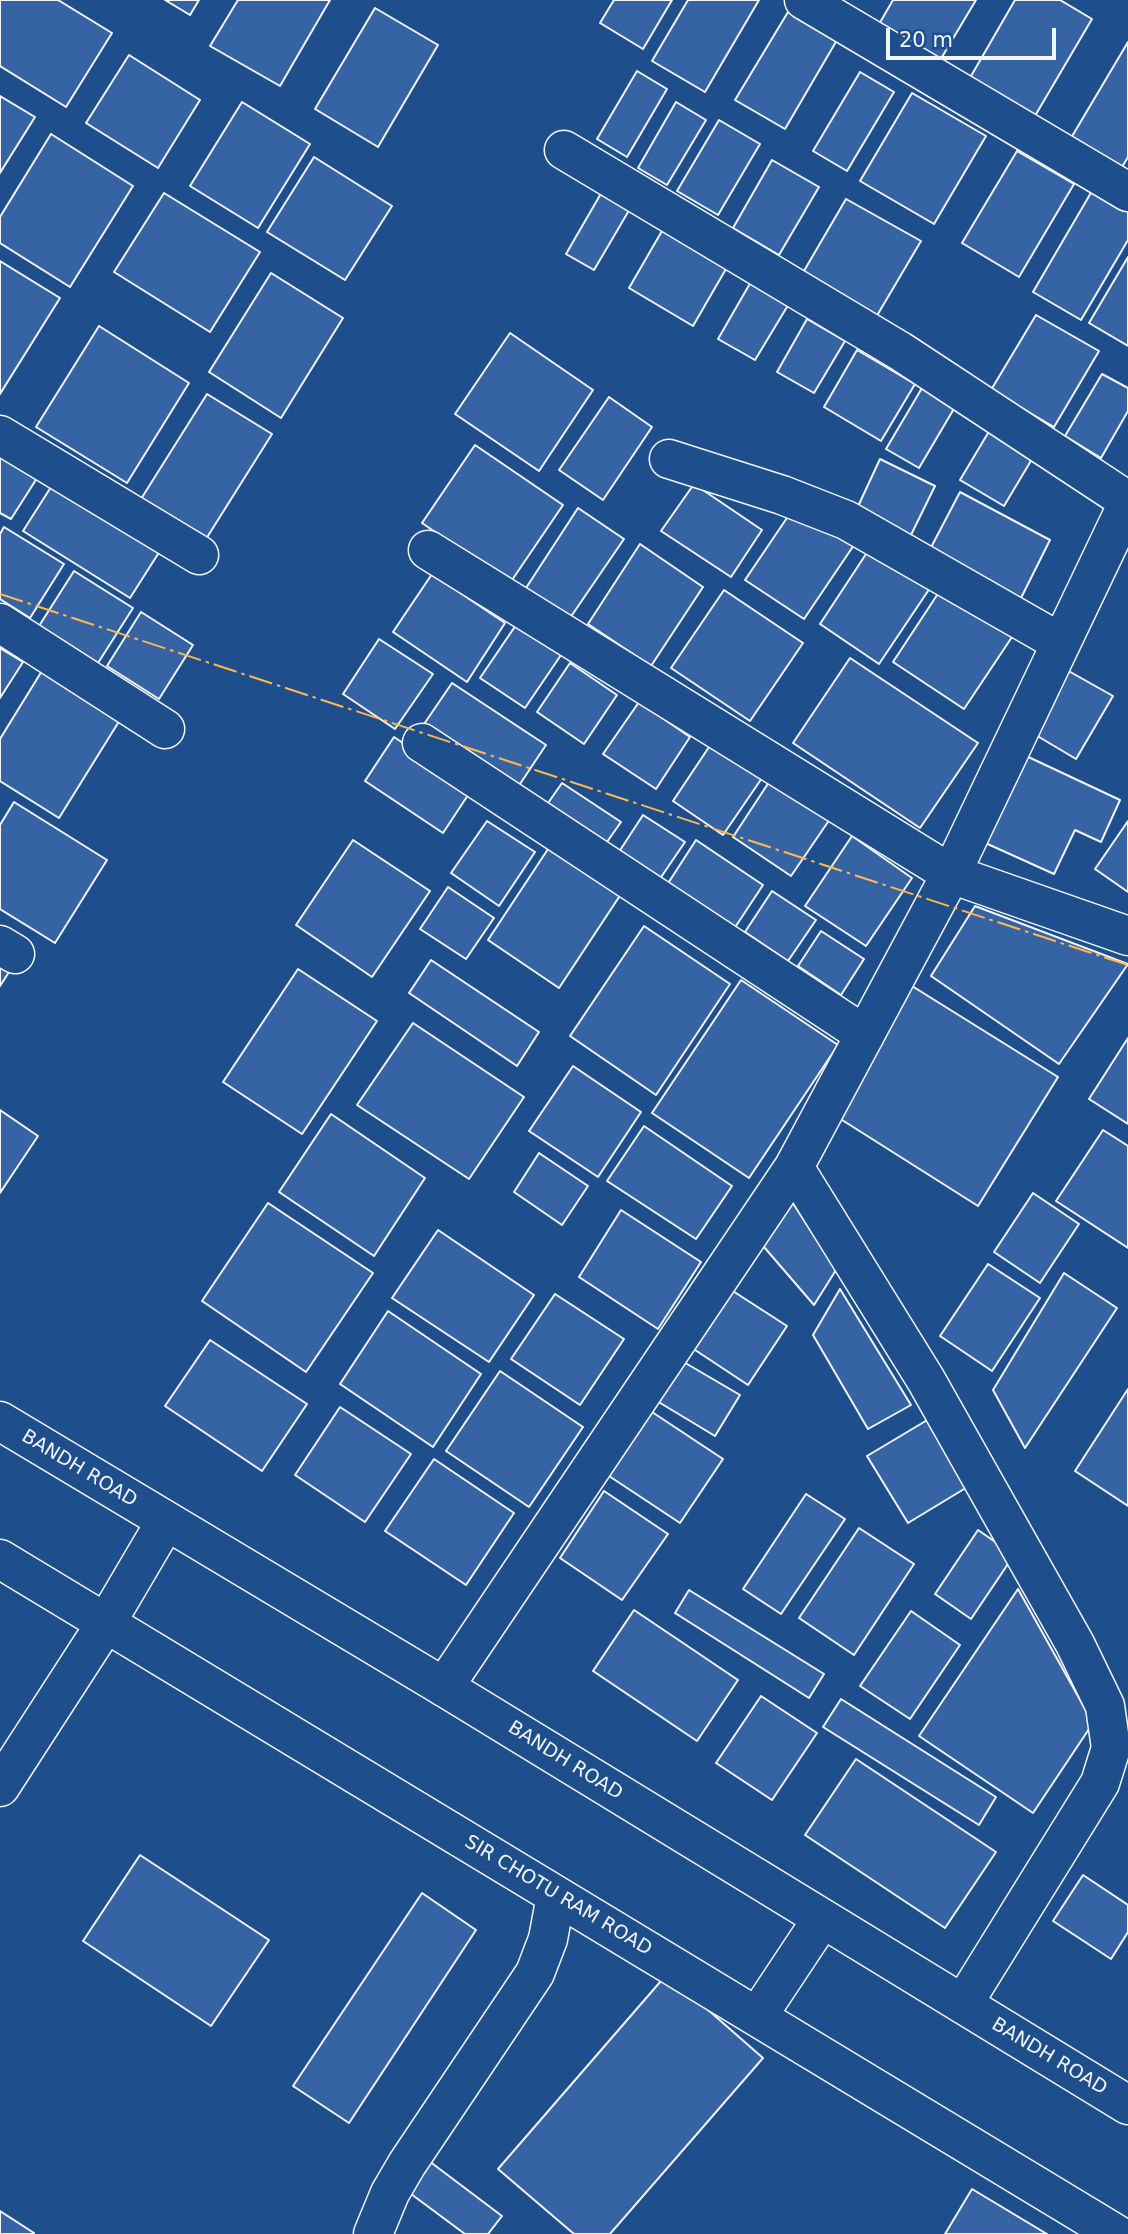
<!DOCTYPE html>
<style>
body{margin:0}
#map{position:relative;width:1128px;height:2234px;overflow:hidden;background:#1f4e8c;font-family:"DejaVu Sans",sans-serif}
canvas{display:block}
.scale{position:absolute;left:886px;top:28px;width:170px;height:32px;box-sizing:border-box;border:4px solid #f2f6ff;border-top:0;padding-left:9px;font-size:21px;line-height:24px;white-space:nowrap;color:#f2f6ff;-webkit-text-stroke:5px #1f4e8c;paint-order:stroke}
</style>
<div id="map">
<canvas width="1128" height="2234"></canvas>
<div class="scale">20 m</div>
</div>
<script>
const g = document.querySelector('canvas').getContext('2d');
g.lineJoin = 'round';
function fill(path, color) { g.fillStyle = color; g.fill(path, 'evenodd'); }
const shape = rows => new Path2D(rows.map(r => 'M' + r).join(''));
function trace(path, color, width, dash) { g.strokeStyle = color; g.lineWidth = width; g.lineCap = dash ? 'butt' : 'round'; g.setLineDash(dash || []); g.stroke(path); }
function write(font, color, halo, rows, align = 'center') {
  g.font = font + ' "DejaVu Sans",sans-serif'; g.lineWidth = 5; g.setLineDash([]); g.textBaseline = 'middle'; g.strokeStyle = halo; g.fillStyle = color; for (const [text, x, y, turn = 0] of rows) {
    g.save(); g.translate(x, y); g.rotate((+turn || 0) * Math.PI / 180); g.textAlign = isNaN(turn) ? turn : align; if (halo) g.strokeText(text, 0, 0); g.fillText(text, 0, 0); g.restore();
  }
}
const building = shape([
 [0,0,58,0,112,33,66,107,0,66,0,0],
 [165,0,199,0,190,15,165,0],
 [238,0,330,0,280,86,210,46,238,0],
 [614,0,672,0,643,49,600,23,614,0],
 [688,0,759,0,705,92,652,61,688,0],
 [893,0,976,0,939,62,878,26,893,0],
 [1015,0,1060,0,1092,19,1032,121,967,83,1015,0],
 [375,8,438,45,378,147,315,109,375,8],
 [788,12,837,40,785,129,735,100,788,12],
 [1128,42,1128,157,1122,167,1071,138,1128,42],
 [129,55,200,100,158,168,86,123,129,55],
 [637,71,667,89,627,157,597,139,637,71],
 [860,72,894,92,847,171,813,151,860,72],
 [912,93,986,136,934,224,860,181,912,93],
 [0,96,35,117,0,173,0,96],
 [242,102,310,144,258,228,190,186,242,102],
 [676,102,706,120,667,185,638,168,676,102],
 [719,120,760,144,718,215,677,191,719,120],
 [51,134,133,186,70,287,0,243,0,217,51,134],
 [1017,151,1074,184,1019,277,962,243,1017,151],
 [314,157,392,206,345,280,267,232,314,157],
 [772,160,819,187,779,255,733,228,772,160],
 [603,190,631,207,594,270,566,254,603,190],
 [1092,191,1128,212,1128,240,1081,320,1033,292,1092,191],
 [164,193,260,252,210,332,114,272,164,193],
 [846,199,921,241,875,319,801,276,846,199],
 [666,224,730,262,693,326,629,288,666,224],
 [1128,257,1128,346,1089,323,1128,257],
 [0,261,60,298,0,394,0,261],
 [271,273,343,318,281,418,209,372,271,273],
 [752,280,790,302,755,360,718,339,752,280],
 [1036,315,1099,351,1054,427,991,390,1036,315],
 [807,319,845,341,814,393,777,372,807,319],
 [99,326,189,383,127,483,36,427,99,326],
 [510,333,593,390,539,471,455,414,510,333],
 [857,350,915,384,881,441,824,407,857,350],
 [1102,374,1128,388,1128,411,1101,458,1065,436,1102,374],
 [922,388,955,407,919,468,886,449,922,388],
 [207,394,272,434,206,539,141,499,207,394],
 [609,397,652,427,603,500,559,470,609,397],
 [994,423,1038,449,1004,506,960,480,994,423],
 [475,445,563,505,510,583,422,523,475,445],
 [0,451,39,475,11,519,0,513,0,451],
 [880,459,935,486,908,541,854,515,880,459],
 [58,476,165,543,130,598,23,531,58,476],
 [694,484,762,530,731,577,661,531,694,484],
 [960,492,1050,540,1019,602,927,555,960,492],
 [795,506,854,545,804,619,745,580,795,506],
 [578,508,624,539,570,618,526,588,578,508],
 [4,527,64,564,30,618,0,599,0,534,4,527],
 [640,544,703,587,651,666,588,624,640,544],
 [870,548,930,588,879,664,820,624,870,548],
 [74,571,133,608,98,663,39,626,74,571],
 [432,574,505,623,467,682,393,632,432,574],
 [943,586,1014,634,964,709,893,662,943,586],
 [724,590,803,643,750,721,671,668,724,590],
 [141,612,193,645,159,699,107,666,141,612],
 [516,625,561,655,525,708,480,678,516,625],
 [379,639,433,674,395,729,343,694,379,639],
 [0,648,23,662,0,698,0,648],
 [850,658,978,743,920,828,793,743,850,658],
 [570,663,617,695,584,744,537,712,570,663],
 [45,666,123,715,59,818,0,781,0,739,45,666],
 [1065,669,1113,696,1076,759,1029,731,1065,669],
 [452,683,546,745,514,793,420,730,452,683],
 [639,702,690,737,656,789,603,754,639,702],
 [394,737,472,789,443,833,365,781,394,737],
 [711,744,762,778,723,835,673,801,711,744],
 [1022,754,1120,800,1101,842,1075,830,1054,874,981,841,1022,754],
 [771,779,830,819,791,876,733,837,771,779],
 [562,783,621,822,600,852,541,813,562,783],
 [14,802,107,860,55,943,0,909,0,825,14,802],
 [643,815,685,842,655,886,615,858,643,815],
 [487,821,535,852,499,906,451,873,487,821],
 [1128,821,1128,892,1095,869,1128,821],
 [852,836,912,878,866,946,805,906,852,836],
 [353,840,430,891,372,977,296,925,353,840],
 [696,840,763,885,732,932,665,888,696,840],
 [552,843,623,891,559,988,488,940,552,843],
 [448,887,494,918,466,959,420,929,448,887],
 [772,891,816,920,788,961,745,932,772,891],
 [975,906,1128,964,1059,1064,931,976,975,906],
 [644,926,730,984,656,1095,570,1036,644,926],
 [821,931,864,959,841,995,798,966,821,931],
 [431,960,539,1032,517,1066,409,993,431,960],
 [0,962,11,969,0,986,0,962],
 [298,969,377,1021,302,1134,223,1082,298,969],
 [741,980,838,1045,749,1178,652,1113,741,980],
 [912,986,1058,1077,978,1206,831,1113,912,986],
 [413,1023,524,1097,469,1179,357,1105,413,1023],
 [1128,1038,1128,1124,1089,1099,1128,1038],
 [573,1066,641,1112,598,1177,529,1131,573,1066],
 [0,1110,38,1136,0,1193,0,1110],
 [331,1114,425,1178,374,1256,279,1192,331,1114],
 [644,1126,732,1186,696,1239,607,1181,644,1126],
 [1103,1130,1128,1146,1128,1248,1056,1201,1103,1130],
 [539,1153,588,1186,562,1225,514,1192,539,1153],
 [1033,1193,1079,1224,1040,1283,994,1252,1033,1193],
 [789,1197,836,1270,814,1305,758,1240,789,1197],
 [268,1203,373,1273,306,1372,202,1301,268,1203],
 [621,1210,701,1262,658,1329,579,1277,621,1210],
 [438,1230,534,1295,489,1362,392,1298,438,1230],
 [988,1264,1040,1298,992,1371,940,1336,988,1264],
 [1064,1273,1117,1308,1025,1448,993,1390,1064,1273],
 [722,1284,787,1326,748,1385,683,1342,722,1284],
 [840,1289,911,1405,868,1429,813,1335,840,1289],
 [555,1294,624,1339,580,1405,511,1359,555,1294],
 [388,1311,481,1374,433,1447,340,1384,388,1311],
 [210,1340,307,1404,262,1471,165,1406,210,1340],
 [670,1354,740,1395,715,1436,647,1395,670,1354],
 [500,1371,583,1427,529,1507,446,1451,500,1371],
 [1128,1389,1128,1506,1075,1471,1128,1389],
 [340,1407,411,1454,365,1522,295,1475,340,1407],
 [649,1410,723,1459,680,1523,606,1474,649,1410],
 [929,1419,969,1486,908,1523,867,1456,929,1419],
 [434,1459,514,1513,466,1585,385,1531,434,1459],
 [604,1491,668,1534,622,1600,560,1558,604,1491],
 [806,1494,845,1519,781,1614,743,1589,806,1494],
 [859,1528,914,1564,854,1655,799,1618,859,1528],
 [978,1530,1014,1555,971,1619,935,1594,978,1530],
 [1018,1589,1093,1723,1033,1813,919,1736,1018,1589],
 [689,1590,824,1674,809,1698,675,1613,689,1590],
 [634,1610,738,1680,697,1741,593,1671,634,1610],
 [911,1611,960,1645,910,1719,860,1686,911,1611],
 [761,1696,817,1733,772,1800,716,1763,761,1696],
 [841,1699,996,1797,979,1825,823,1727,841,1699],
 [856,1759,996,1852,945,1928,805,1835,856,1759],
 [140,1855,269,1940,211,2026,83,1941,140,1855],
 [1083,1875,1128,1905,1128,1932,1111,1959,1053,1921,1083,1875],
 [422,1893,476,1930,349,2123,293,2086,422,1893],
 [667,1974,763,2058,610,2234,574,2234,498,2169,667,1974],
 [425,2158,502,2216,488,2234,465,2234,403,2188,425,2158],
 [972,2189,1047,2234,945,2234,972,2189],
 [0,2211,34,2233,33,2234,0,2234,0,2211]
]);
fill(building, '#3563a3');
trace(building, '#f2f6ff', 2);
const minor = shape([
 [804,0,1128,192],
 [564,150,900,351,1128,501],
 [0,435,199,555],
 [669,459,782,495,846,520,1061,643],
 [428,550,951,874,1128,936],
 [0,623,165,729],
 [422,743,865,1035],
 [0,945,15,954],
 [794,1167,926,1380,1075,1644,1105,1706,1111,1748,1100,1783,963,2004],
 [0,1559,1116,2234],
 [444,1687,794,1167,951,874,1128,503],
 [0,1787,106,1623,166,1521],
 [757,2017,822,1919],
 [373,2234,390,2193,407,2164,535,1973,548,1939,556,1896]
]);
const tertiary = shape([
 [0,1421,444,1687,1128,2105]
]);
trace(minor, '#f2f6ff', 41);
trace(tertiary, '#f2f6ff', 41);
trace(minor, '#1f4e8c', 38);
trace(tertiary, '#1f4e8c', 38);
trace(shape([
 [0,594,1128,965]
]), '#ffb74d', 2, [24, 5, 3.5, 5]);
write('19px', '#f2f6ff', '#1f4e8c', [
 ["BANDH ROAD",79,1469,31],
 ["BANDH ROAD",565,1761,32],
 ["SIR CHOTU RAM ROAD",558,1896,31],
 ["BANDH ROAD",1049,2057,31]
]);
</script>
